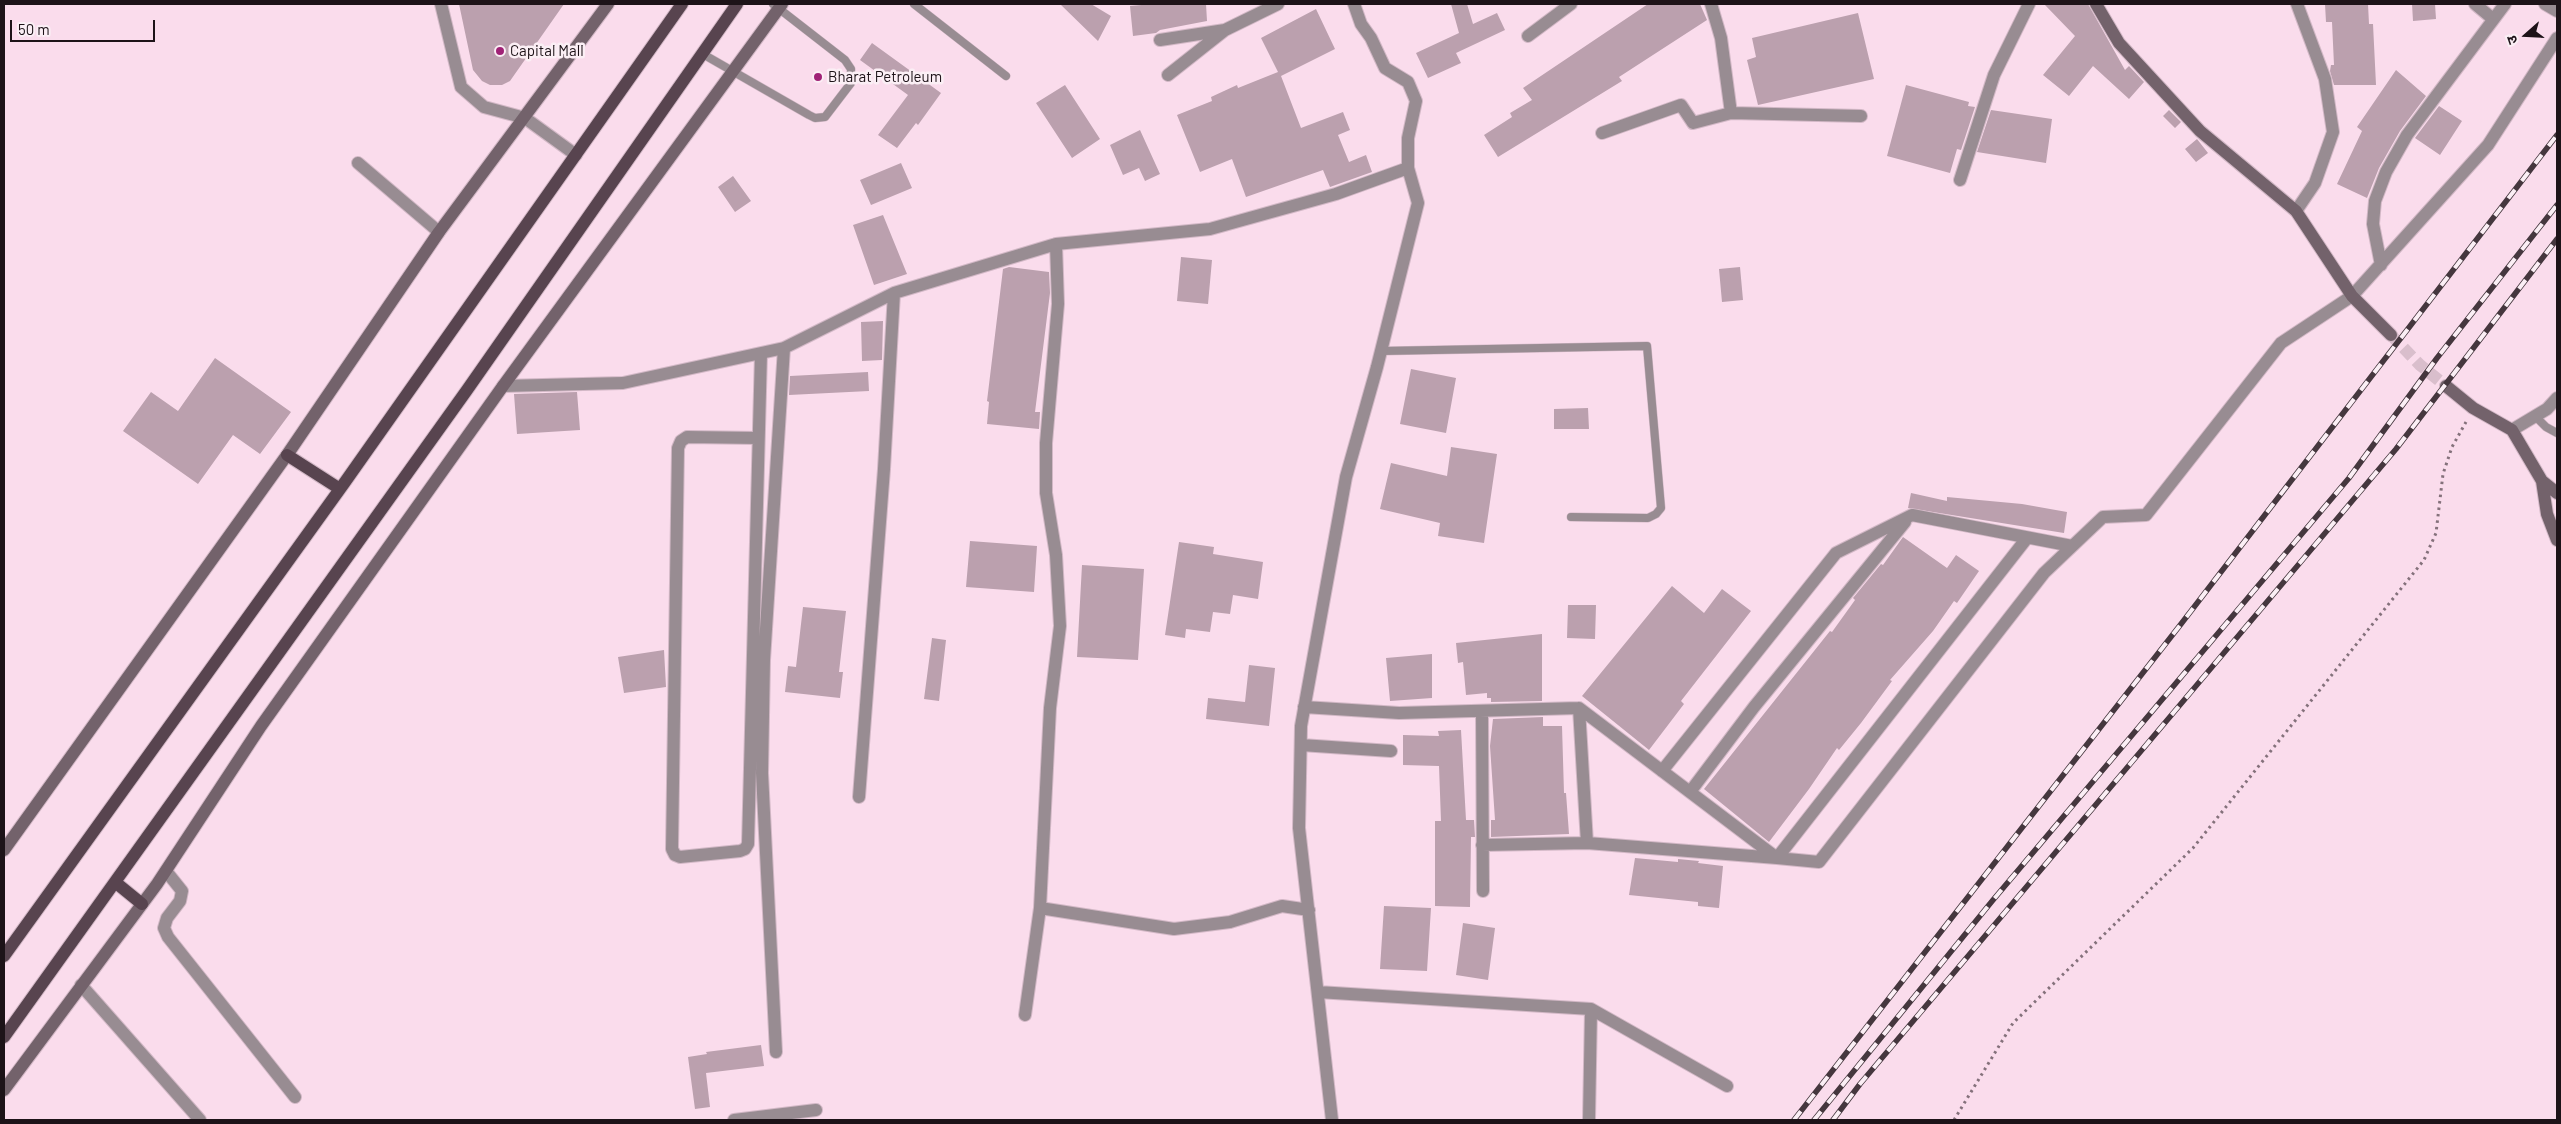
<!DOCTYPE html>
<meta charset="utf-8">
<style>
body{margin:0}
#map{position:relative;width:2561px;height:1124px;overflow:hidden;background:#fadcec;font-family:Barlow,"Noto Sans Devanagari",sans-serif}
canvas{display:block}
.frame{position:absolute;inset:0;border:5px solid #1d1318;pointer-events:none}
.north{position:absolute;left:2501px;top:10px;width:50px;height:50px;-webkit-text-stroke:4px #fbeff5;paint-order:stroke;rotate:251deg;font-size:14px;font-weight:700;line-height:20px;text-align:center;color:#1d1318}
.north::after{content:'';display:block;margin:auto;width:18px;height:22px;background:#1d1318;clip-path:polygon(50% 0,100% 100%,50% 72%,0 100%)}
.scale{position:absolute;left:10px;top:20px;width:145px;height:22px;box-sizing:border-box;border:2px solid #1d1318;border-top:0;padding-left:6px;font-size:15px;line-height:18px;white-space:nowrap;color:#1d1318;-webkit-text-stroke:4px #fbeff5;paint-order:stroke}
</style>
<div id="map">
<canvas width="2561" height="1124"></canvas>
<div class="frame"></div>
<div class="north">उ</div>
<div class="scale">50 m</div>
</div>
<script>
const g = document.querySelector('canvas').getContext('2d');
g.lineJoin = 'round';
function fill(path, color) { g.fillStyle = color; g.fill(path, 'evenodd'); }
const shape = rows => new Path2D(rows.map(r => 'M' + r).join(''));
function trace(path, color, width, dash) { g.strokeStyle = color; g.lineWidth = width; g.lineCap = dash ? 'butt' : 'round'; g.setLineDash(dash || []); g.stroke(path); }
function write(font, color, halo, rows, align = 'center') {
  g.font = font + ' Barlow,sans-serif'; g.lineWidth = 5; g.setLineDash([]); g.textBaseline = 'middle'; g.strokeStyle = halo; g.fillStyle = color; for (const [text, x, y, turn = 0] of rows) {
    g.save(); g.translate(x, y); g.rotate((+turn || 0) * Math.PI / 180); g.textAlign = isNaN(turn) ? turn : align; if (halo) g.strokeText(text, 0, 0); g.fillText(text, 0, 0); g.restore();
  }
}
fill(shape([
 [459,4,564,4,510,81,502,85,490,85,482,81,473,70],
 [1060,4,1091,4,1111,16,1098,41],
 [1153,4,1206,4,1207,21,1160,30,1156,33,1133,36,1130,6],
 [1451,4,1467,4,1473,24,1497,13,1505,30,1456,53,1461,63,1428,78,1416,53,1459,33],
 [1648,4,1700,4,1707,20,1619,77,1622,81,1498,157,1484,135,1512,117,1510,113,1532,100,1523,88],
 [2044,4,2088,4,2125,70,2129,66,2144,82,2129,99,2093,66,2069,96,2043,75,2075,36],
 [2325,4,2368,4,2369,24,2373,24,2376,85,2334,85,2330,71,2331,65,2334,65,2332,22,2326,22],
 [2412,4,2435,4,2436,19,2413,21],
 [1316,9,1335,49,1281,76,1301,128,1343,112,1350,130,1338,135,1349,162,1366,155,1372,172,1330,187,1323,170,1246,197,1232,159,1200,172,1177,115,1212,101,1211,97,1237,85,1238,88,1278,72,1261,38],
 [1858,13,1874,79,1758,105,1747,60,1756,57,1752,38],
 [872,43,941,93,918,125,916,123,897,148,878,135,908,95,860,60],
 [2396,70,2426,96,2400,131,2379,168,2367,198,2337,184,2362,131,2357,127],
 [1065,85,1100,139,1072,158,1036,103],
 [1906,85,1969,102,1968,106,1975,107,1961,150,1957,149,1950,173,1887,156],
 [2439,106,2462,121,2440,155,2415,138],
 [1991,110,2052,119,2046,163,1977,152],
 [2169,110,2181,122,2175,128,2163,116],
 [1140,130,1160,174,1145,181,1139,168,1123,175,1110,145],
 [2197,139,2208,153,2196,162,2185,149],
 [901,163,912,188,871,205,860,180],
 [733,176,751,201,735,212,718,187],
 [883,215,907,274,874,285,853,225],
 [1181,257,1212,260,1208,304,1177,301],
 [1009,267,1049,272,1050,293,1035,412,1040,412,1039,429,987,424,989,402,987,401,1003,269],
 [1740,267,1743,300,1722,302,1719,269],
 [883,321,882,360,862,361,861,322],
 [215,358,291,412,260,454,233,435,198,484,123,431,151,392,178,411],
 [1411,369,1456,378,1446,433,1400,424],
 [868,372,869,391,789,395,790,376],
 [577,392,580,430,517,434,514,394],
 [1588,408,1589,429,1554,429,1554,409],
 [1451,447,1497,454,1484,543,1438,536,1440,523,1380,509,1391,463,1447,476],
 [1911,493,1947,501,1947,497,2022,504,2067,512,2064,533,1908,508],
 [1903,537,1947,568,1956,555,1979,571,1957,603,1954,601,1933,631,1890,680,1892,681,1861,723,1839,750,1837,748,1809,789,1769,842,1704,789,1830,631,1832,632,1855,600,1853,598,1881,564,1883,565],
 [970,541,1037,546,1034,592,966,587],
 [1179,542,1214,547,1213,554,1263,562,1258,599,1233,595,1230,614,1213,612,1210,632,1186,629,1185,638,1165,635],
 [1082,565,1144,569,1138,660,1077,657],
 [1672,586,1704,613,1722,589,1751,611,1681,701,1684,704,1649,750,1582,696],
 [1568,605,1596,605,1595,639,1567,638],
 [803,607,846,611,839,672,843,672,840,698,785,692,788,666,796,667],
 [1542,634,1542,701,1491,702,1491,698,1487,698,1487,693,1466,695,1463,662,1458,663,1456,643],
 [932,638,946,640,939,701,924,699],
 [664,650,666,687,624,693,618,657],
 [1432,654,1432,698,1390,701,1386,658],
 [1249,665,1275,668,1269,726,1206,719,1208,698,1245,702],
 [1543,717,1543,726,1562,726,1564,793,1566,793,1569,834,1491,837,1491,820,1495,820,1490,746,1493,719],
 [1461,730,1466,820,1474,820,1475,837,1471,837,1470,907,1435,906,1435,821,1441,821,1439,766,1403,765,1403,735,1439,736,1438,731],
 [1635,858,1678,862,1678,859,1699,861,1698,863,1723,866,1719,908,1698,906,1698,902,1629,895],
 [1384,906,1431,908,1427,971,1380,969],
 [1463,923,1495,928,1488,980,1456,975],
 [761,1045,764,1066,706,1073,710,1107,695,1109,688,1057,707,1054,706,1052]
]), '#bba0ae');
trace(shape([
 [2391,335,2420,365,2446,386]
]), '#d9becc', 12, [12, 6]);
const lane = shape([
 [914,4,1006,76],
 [701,53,809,115,815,118,825,117,851,83,851,69,845,60,773,4],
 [1381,351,1647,346,1661,508,1656,514,1648,518,1571,517],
 [2535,416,2546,427,2557,433]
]);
const street = shape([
 [441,4,461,87,484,107,525,118,576,155],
 [1711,4,1721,38,1731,113],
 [2475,4,2493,19],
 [2545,4,2557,11],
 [1528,36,1571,4],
 [1160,40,1225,30],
 [1168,75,1225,30,1278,4],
 [1602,133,1681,105,1693,123,1731,113,1861,116],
 [358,163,439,232],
 [1960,180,1994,75,2029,4],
 [2296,211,2315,183,2333,132,2325,79,2297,4],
 [2381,265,2373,224,2375,201,2386,172,2407,135,2505,4],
 [503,386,623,383,784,348,894,293,1056,244,1210,229,1336,194,1408,168],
 [2512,430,2547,409,2557,398],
 [758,438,687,437,681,441,678,448,672,849,675,855,680,857,740,851,745,849,748,844,761,353],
 [1304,707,1399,713,1579,708,1777,858,1819,862,2044,573,2103,517,2146,515,2281,343,2352,296,2488,145,2557,38],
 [1579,708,1587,843,1777,858,2027,538],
 [1482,711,1483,891],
 [1301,745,1391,751],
 [1662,771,1836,553,1912,515,2072,546],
 [1690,792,1754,707,1905,522],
 [859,797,884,469,894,293],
 [1482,845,1587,843],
 [166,871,182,891,180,901,167,918,164,928,168,937,295,1097],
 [1040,908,1174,929,1230,922,1282,906,1309,910],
 [81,985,200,1120],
 [1318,992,1591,1009,1727,1086],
 [1025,1015,1040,908,1050,708,1060,626,1056,555,1046,493,1046,443,1058,304,1056,244],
 [776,1052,762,773,764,660,784,348],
 [734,1120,816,1110],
 [1332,1120,1299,828,1301,726,1346,477,1377,367,1418,203,1408,168,1408,138,1416,101,1408,82,1385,68,1371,38,1361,24,1354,4],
 [1589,1120,1591,1009]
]);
const secondary = shape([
 [2096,4,2119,43,2200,131,2296,211,2352,296,2391,335],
 [2446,386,2473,408,2512,430,2542,481,2557,493],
 [2542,481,2547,514,2557,540],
 [4,850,287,455,439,232,608,4],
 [4,1090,157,884,261,726,503,386,782,4]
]);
const primary = shape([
 [287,455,340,489],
 [115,882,142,904],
 [4,956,345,482,682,4],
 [4,1037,467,390,737,4]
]);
trace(lane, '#d2b8c6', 9);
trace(street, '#d2b8c6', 14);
trace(secondary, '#d2b8c6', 14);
trace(primary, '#d2b8c6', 14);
trace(shape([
 [1954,1120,2013,1023,2193,848,2424,560,2436,533,2443,474,2452,447,2466,422]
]), '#84717b', 3, [2.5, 4]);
trace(lane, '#988c92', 8);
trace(street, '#988c92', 12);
trace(secondary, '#73626b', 12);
trace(primary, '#58444f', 12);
const rail = shape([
 [1794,1120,2181,624,2557,135],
 [1814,1120,1993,900,2349,478,2437,358,2557,205],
 [1833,1120,1860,1084,2396,449,2557,239]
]);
trace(rail, '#45373e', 5.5);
trace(rail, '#fbeff5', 4, [11]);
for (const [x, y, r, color] of [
 [500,51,5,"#a02276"],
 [818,77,5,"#a02276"]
]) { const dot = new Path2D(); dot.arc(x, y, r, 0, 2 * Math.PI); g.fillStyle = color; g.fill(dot); trace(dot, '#fbeff5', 2); }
write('15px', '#1d1318', '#fbeff5', [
 ["Capital Mall",510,51],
 ["Bharat Petroleum",828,77]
], 'left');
</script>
